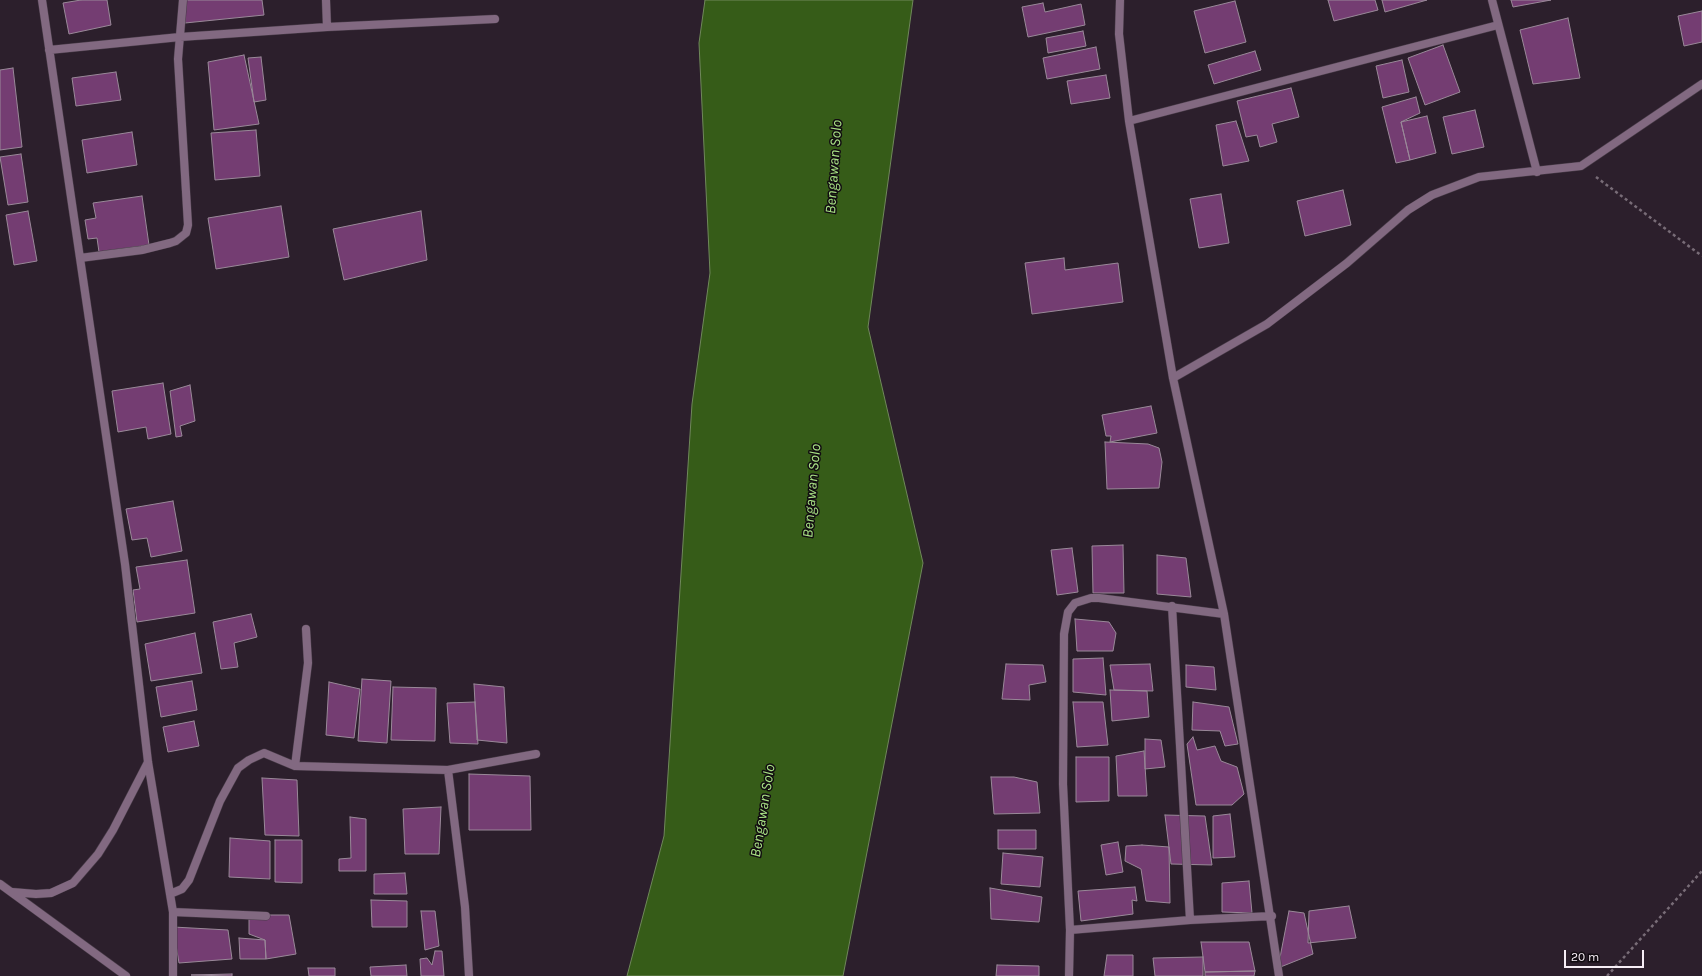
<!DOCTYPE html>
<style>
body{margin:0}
#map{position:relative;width:1702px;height:976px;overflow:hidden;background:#2c1f2c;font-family:Karla,sans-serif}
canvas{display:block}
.scale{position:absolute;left:1564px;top:950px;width:80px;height:18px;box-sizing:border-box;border:2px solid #f7eef6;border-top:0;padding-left:5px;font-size:12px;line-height:14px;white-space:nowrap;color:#f7eef6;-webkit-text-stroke:3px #110b11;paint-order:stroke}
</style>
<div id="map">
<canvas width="1702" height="976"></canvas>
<div class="scale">20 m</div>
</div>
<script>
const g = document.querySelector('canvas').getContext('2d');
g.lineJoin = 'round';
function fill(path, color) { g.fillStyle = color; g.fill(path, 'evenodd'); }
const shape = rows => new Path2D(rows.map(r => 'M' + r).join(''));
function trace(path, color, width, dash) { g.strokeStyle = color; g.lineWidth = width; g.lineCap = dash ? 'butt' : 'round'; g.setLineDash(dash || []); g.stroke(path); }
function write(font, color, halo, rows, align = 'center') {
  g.font = font + ' Karla,sans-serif'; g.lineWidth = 3; g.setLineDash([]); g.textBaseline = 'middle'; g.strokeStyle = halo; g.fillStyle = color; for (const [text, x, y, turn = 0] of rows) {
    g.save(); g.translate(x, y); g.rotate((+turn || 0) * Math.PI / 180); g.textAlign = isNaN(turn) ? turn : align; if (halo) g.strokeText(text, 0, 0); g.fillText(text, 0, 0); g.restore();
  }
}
const water = shape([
 [705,0,913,0,868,327,923,563,843,976,627,976,664,836,692,404,710,273,699,43,705,0]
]);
fill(water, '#365c18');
trace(water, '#70885b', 1);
const building = shape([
 [81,0,107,0,111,25,69,34,63,3,81,0],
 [183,0,262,0,264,15,185,23,183,0],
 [1328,0,1375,0,1378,10,1334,21,1328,0],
 [1382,0,1427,0,1385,12,1382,0],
 [1511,0,1551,0,1513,7,1511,0],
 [1235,1,1246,42,1205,53,1194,11,1235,1],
 [1043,3,1045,12,1081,4,1085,25,1028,37,1022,7,1043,3],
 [1702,11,1702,42,1684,46,1678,16,1702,11],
 [1568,18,1580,78,1533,84,1520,30,1568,18],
 [1083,31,1086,46,1048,53,1046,38,1083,31],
 [1443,45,1460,92,1425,105,1408,58,1443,45],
 [1096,47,1100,69,1047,79,1043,58,1096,47],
 [1255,51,1261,70,1214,84,1208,65,1255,51],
 [244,55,259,124,214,130,208,62,244,55],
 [261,57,266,100,254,102,248,58,261,57],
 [1402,60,1409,92,1383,98,1376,66,1402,60],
 [13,68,22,147,0,150,0,70,13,68],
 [116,72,121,100,76,106,72,78,116,72],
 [1106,75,1110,98,1071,104,1067,81,1106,75],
 [1291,88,1299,117,1272,124,1277,142,1260,147,1257,135,1246,137,1237,101,1291,88],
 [1416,97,1420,113,1401,122,1410,160,1396,163,1382,107,1416,97],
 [1475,110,1484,147,1452,154,1443,117,1475,110],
 [1427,116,1436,153,1410,160,1401,122,1427,116],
 [1236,121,1249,161,1223,166,1216,125,1236,121],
 [256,130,260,176,215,180,211,133,256,130],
 [132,132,137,165,87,173,82,140,132,132],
 [21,154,28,202,8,205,0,157,21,154],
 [1343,190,1351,225,1305,236,1297,201,1343,190],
 [1221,194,1229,243,1199,248,1190,199,1221,194],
 [142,196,149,245,99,252,97,238,88,239,85,220,96,218,93,203,142,196],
 [281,206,289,257,216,269,208,218,281,206],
 [28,211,37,261,14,265,6,215,28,211],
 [421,211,427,260,344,280,333,229,421,211],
 [1064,258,1065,270,1118,263,1123,302,1032,314,1025,263,1064,258],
 [163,383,171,434,148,439,146,427,118,432,112,391,163,383],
 [190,385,195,421,180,426,182,436,176,437,170,391,190,385],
 [1151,406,1157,433,1110,442,1111,436,1106,436,1102,415,1151,406],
 [1105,442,1148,444,1159,448,1162,462,1159,488,1107,489,1105,442],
 [173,501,182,551,151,557,147,538,132,540,126,509,173,501],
 [1123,545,1124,593,1093,593,1092,546,1123,545],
 [1072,548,1078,592,1057,595,1051,550,1072,548],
 [1157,555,1186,558,1191,597,1157,594,1157,555],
 [187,560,195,613,137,622,133,590,140,589,136,567,187,560],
 [251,614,257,637,234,643,238,667,221,669,213,622,251,614],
 [1075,619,1109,622,1116,633,1113,651,1077,651,1075,619],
 [195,633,202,673,151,681,145,644,195,633],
 [1103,658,1106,695,1073,692,1073,659,1103,658],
 [1006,664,1043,665,1046,682,1029,685,1030,700,1002,699,1006,664],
 [1150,664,1153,691,1114,690,1110,665,1150,664],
 [1186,665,1214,667,1216,690,1186,687,1186,665],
 [362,679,391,681,387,743,358,741,362,679],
 [192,681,197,710,161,717,156,687,192,681],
 [329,682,360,689,354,738,326,735,329,682],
 [474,684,504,687,507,743,477,740,474,684],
 [393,687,436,688,435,741,391,740,393,687],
 [1110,690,1147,691,1149,717,1112,721,1110,690],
 [475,702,478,744,450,743,447,703,475,702],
 [1073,702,1103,702,1108,745,1077,747,1073,702],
 [1193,702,1229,707,1238,744,1225,746,1220,731,1192,730,1193,702],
 [194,721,199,746,168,752,163,727,194,721],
 [1193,737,1197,750,1215,746,1221,761,1237,767,1244,794,1232,805,1196,805,1187,744,1193,737],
 [1145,739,1161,740,1165,767,1145,769,1145,739],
 [1144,751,1147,796,1118,796,1116,756,1144,751],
 [1076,757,1109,757,1109,801,1076,802,1076,757],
 [469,774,530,776,531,830,469,830,469,774],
 [991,777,1014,777,1037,782,1040,813,994,814,991,777],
 [262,778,297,780,299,836,265,835,262,778],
 [441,807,439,854,405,854,403,809,441,807],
 [1230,814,1235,857,1213,858,1213,816,1230,814],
 [1165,815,1205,816,1212,865,1171,864,1165,815],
 [350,817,366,819,366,871,339,871,339,859,351,858,350,817],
 [998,830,1036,830,1036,849,998,849,998,830],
 [230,838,270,841,270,879,229,877,230,838],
 [275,840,302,840,302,883,275,882,275,840],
 [1118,842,1123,872,1106,875,1101,845,1118,842],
 [1142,845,1169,847,1170,903,1146,901,1141,869,1125,861,1126,846,1142,845],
 [1003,853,1043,857,1040,887,1001,884,1003,853],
 [405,873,407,894,374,894,374,874,405,873],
 [1249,881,1252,913,1222,912,1222,883,1249,881],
 [1135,887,1137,901,1132,900,1133,914,1081,921,1078,891,1135,887],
 [990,888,1042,897,1039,922,991,919,990,888],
 [371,900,407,901,407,927,372,927,371,900],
 [1349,906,1356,938,1308,943,1309,911,1349,906],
 [421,911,435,911,439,946,425,950,421,911],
 [1289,911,1304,913,1313,954,1278,968,1289,911],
 [249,915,289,915,296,954,266,959,265,940,249,934,249,915],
 [173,927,228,930,232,959,179,963,173,927],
 [239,938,265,940,266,959,240,959,239,938],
 [1201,942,1249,942,1255,971,1205,972,1201,942],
 [435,951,442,951,444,976,421,976,420,959,427,958,432,965,435,951],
 [1107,955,1133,955,1133,976,1104,976,1107,955],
 [1203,957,1203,976,1155,976,1153,958,1203,957],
 [406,965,407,976,371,976,370,967,406,965],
 [997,965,1039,966,1039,976,996,976,997,965],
 [308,968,335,968,335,976,309,976,308,968],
 [1255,971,1254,976,1205,976,1205,972,1255,971],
 [232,974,232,976,191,975,232,974]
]);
fill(building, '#743d72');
trace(building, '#9a8999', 1);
const minor = shape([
 [42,0,125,564,148,762,173,912,173,976],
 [326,0,327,27],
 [1120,0,1119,34,1129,121,1173,378,1224,614,1279,976],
 [1492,0,1537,172],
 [49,50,180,37,327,27,495,19],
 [1129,121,1498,25],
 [80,258,142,250,170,243,176,241,186,233,188,225,178,59,183,0],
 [1173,378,1267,324,1347,263,1408,210,1432,195,1479,177,1581,166,1702,84],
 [1172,606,1190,920],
 [295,766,308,663,306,629],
 [448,770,536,754],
 [0,884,126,976],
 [12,892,36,894,51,893,73,883,98,854,113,830,148,762],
 [170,894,182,889,189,880,220,801,238,768,249,760,264,753,295,766,448,770,465,907,469,976],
 [173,912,266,916],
 [1070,930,1190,920,1272,916],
 [1069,976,1070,930,1063,784,1064,634,1068,612,1075,603,1091,598,1099,598,1224,614]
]);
trace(minor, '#483c48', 9);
trace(shape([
 [1596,177,1702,256],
 [1607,976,1702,871]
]), '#786c77', 2.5, [3, 3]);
trace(minor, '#826981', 8);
write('italic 15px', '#a8e184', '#110b11', [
 ["Bengawan Solo",834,167,-86],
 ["Bengawan Solo",812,491,-85],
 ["Bengawan Solo",763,811,-81]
]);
</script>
